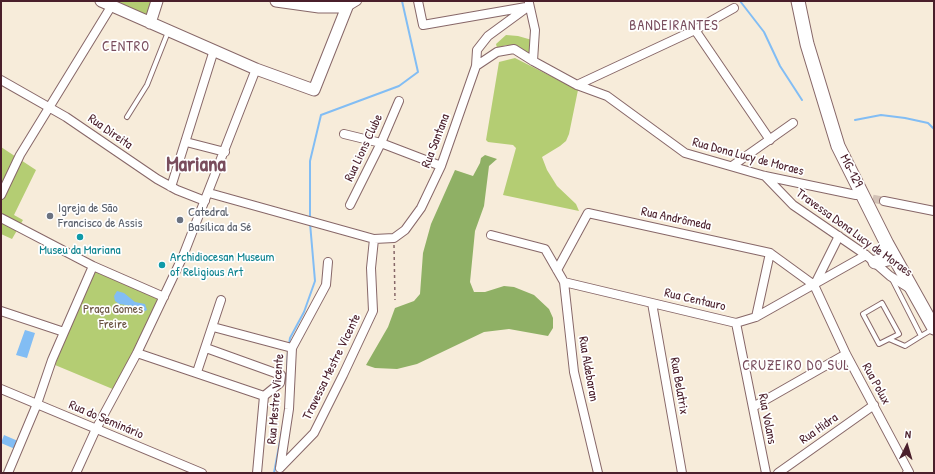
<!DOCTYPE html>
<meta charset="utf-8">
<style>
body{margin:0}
#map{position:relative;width:935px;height:474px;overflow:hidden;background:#f7ecda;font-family:"Patrick Hand",sans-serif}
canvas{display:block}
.frame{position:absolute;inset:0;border:2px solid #4a1f2b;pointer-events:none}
.north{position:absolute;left:887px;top:426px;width:40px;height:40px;-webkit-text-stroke:3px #fff;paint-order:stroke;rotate:5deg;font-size:11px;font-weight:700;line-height:16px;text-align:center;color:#4a1f2b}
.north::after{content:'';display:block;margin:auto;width:14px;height:18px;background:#4a1f2b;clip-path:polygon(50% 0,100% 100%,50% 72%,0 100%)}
</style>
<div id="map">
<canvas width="935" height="474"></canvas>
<div class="frame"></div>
<div class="north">N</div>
</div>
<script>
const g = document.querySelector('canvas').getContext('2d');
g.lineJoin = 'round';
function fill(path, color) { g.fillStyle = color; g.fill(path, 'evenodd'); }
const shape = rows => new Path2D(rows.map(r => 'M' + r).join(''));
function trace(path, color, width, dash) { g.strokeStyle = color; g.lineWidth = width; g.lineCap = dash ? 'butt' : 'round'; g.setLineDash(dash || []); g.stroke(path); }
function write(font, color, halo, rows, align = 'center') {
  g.font = font + ' "Patrick Hand",sans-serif'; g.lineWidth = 3.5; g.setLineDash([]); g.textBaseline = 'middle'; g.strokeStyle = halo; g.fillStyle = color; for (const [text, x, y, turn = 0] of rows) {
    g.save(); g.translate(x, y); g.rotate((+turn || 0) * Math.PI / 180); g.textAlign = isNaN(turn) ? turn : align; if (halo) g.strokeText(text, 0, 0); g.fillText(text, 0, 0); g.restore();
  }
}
fill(shape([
 [107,1,157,1,151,19],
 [506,35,518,36,539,42,538,52,533,56,518,46,506,45,497,48,496,44],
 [515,58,578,90,569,134,566,141,560,146,542,157,547,170,557,186,576,204,579,211,503,195,516,148,513,145,488,142,486,140,499,62],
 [1,147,36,170,14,215,23,220,12,239,1,234],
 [94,268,162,301,115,390,55,365]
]), '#b4cd73');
fill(shape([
 [485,155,497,159,489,166,484,206,475,231,470,282,474,292,485,292,504,286,514,287,534,295,549,309,553,318,553,328,548,336,509,329,484,332,417,364,397,369,375,368,366,365,388,327,395,308,414,301,420,294,423,253,431,224,455,170,473,176,480,163,481,158]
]), '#8fb065');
fill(shape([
 [117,291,124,293,135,302,145,304,147,310,139,314,133,306,119,304,115,301,114,296],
 [25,330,35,333,27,358,16,355],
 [4,435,18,441,15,449,1,443]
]), '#82bdf4');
trace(shape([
 [740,1,764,32,780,66,802,100],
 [855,120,881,115,905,118,928,123,934,129],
 [310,219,310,161,321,115,399,86,418,72,402,1],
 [289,345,290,338,304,312,315,281,310,223],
 [287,371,288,350],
 [274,473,283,425]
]), '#82bdf4', 2);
trace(shape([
 [861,196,884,201]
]), '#d4c3b7', 8, [8, 4]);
const lane = shape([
 [127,117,147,85,168,32],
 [882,303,899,334,879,344,863,314,882,303],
 [921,336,933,329],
 [889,339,905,346,921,336,892,279]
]);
const street = shape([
 [418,1,423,25,526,7],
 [529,3,535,30,533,61],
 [347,7,357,1],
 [695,30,770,140],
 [476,66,497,52,514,49,533,61,577,85,607,96,685,153,765,176,856,195],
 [1,80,66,117,157,179,177,190,205,201],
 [577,85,695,30,734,8],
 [344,134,381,143,441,166],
 [186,142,225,152],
 [732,166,793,123],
 [765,176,793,205,866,255,890,276,909,288],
 [171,187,214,50],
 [209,193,374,239,394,238,405,230,421,208,441,166,476,66,477,50,488,36,529,6],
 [1,195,20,155,112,5],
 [884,201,934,211],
 [350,205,381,143,399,101],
 [1,218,93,266,164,297],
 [491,235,545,249,564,282,574,372,598,473],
 [557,270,588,213,770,253,814,285],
 [564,282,736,323,756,317,866,255],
 [815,284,839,236],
 [814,285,846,354,909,472,907,473],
 [652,303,682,473],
 [1,311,64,332],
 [756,317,770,253],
 [736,323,766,473],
 [213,327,292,348],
 [206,348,281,375,280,383,264,396],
 [137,353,264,396,257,473],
 [197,372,221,300],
 [1,389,202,473],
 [753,407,846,354],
 [280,468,314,433,343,375,373,311,371,268,374,239],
 [280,468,289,409,292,348,326,285,328,262],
 [8,473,37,404,52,360,93,266],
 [76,473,96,429,137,353,183,256,256,69],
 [778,473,874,405]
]);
const secondary = shape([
 [101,1,256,69,314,90,347,7,319,7,276,1],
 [150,23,157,1]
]);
const primary = shape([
 [798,1,807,44,838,146,887,244,934,328],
 [875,262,888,259,887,244]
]);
trace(lane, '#876768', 6);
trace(street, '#876768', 10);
trace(secondary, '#876768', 13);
trace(primary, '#876768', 15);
trace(shape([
 [394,245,395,300]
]), '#876768', 1.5, [3, 3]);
trace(lane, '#fff', 4);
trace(street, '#fff', 8);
trace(secondary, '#fff', 11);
trace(primary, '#fff', 13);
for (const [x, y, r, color] of [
 [50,216,4,"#6b7280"],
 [180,220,4,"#6b7280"],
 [80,237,4,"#0f9aa8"],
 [162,265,4,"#0f9aa8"]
]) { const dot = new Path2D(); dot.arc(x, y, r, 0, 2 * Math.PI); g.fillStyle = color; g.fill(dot); trace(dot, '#fff', 1.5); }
write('13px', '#4a1f2b', '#fff', [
 ["Rua Direita",110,132,35],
 ["Rua Santana",436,141,-69],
 ["Rua Lions Clube",364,148,-65],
 ["Rua Dona Lucy de Moraes",748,157,15],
 ["MG-129",851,171,63],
 ["Rua Andrômeda",676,219,12],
 ["Travessa Dona Lucy de Moraes",854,233,36],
 ["Rua Centauro",695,300,13],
 ["Travessa Mestre Vicente",332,367,-64],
 ["Rua Aldebaran",588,369,80],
 ["Rua Polux",876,384,61],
 ["Rua Belatrix",679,386,80],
 ["Rua Mestre Vicente",276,399,-85],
 ["Rua Volans",767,419,79],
 ["Rua do Seminário",106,420,23],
 ["Rua Hidra",819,429,-35]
]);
write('13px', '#5b616d', '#fff', [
 ["Igreja de São",58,209],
 ["Francisco de Assis",58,224],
 ["Catedral",188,213],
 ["Basílica da Sé",188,228]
], 'left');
write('13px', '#0d838f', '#fff', [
 ["Museu da Mariana",80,251],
 ["Archidiocesan Museum",170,258,"left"],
 ["of Religious Art",170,273,"left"]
]);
write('13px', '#6a5341', '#fff', [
 ["Praça Gomes",113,310],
 ["Freire",113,325]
]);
g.letterSpacing = '1px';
write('14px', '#794d5d', '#fff', [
 ["BANDEIRANTES",674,26],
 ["CENTRO",126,47],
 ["CRUZEIRO DO SUL",796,366]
]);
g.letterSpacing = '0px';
write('bold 21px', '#794d5d', '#fff', [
 ["Mariana",196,165]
]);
</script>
